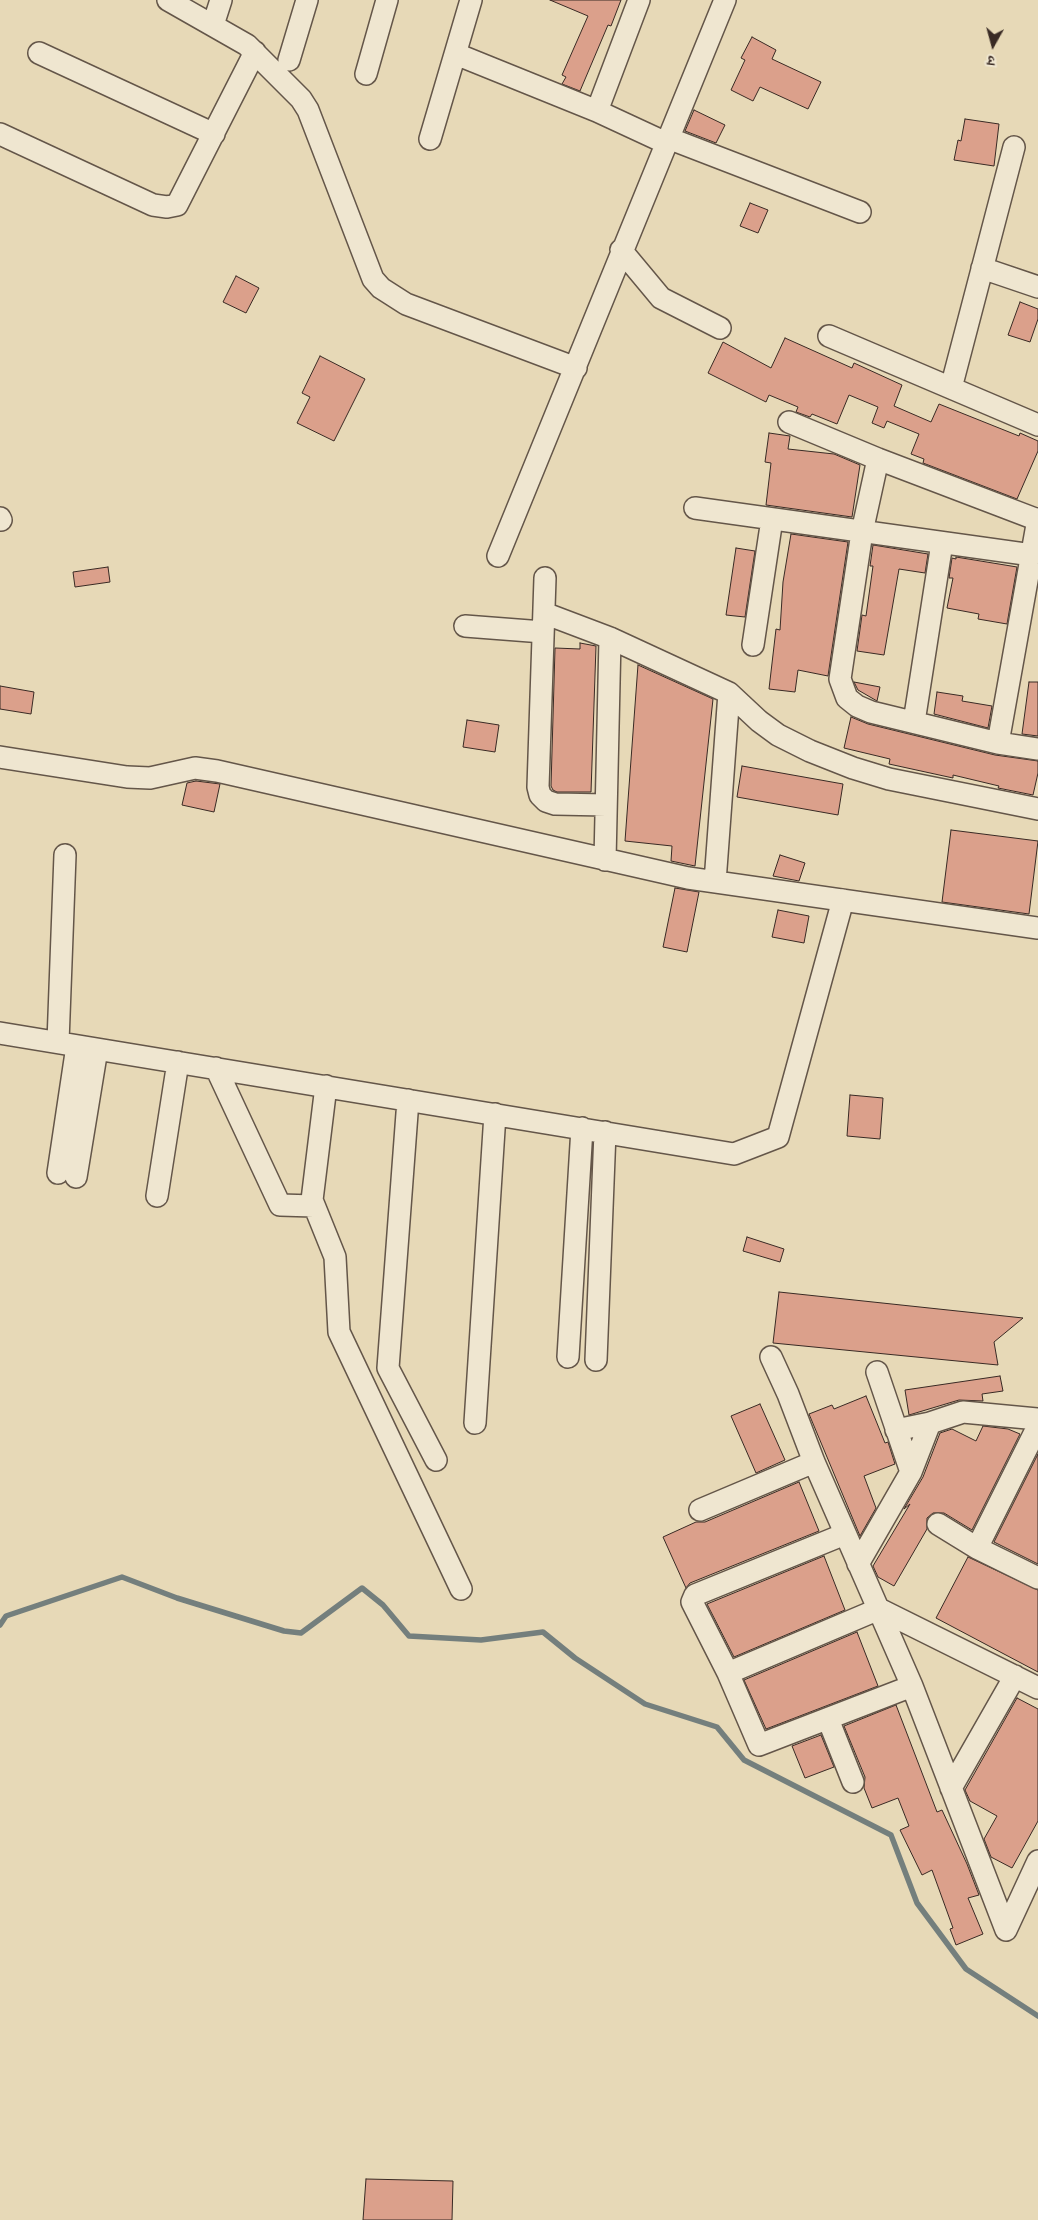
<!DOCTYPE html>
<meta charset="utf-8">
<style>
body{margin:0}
#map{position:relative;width:1038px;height:2220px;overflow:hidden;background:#e7d9b7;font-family:Cardo,"Noto Serif Devanagari",serif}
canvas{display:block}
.north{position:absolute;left:968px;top:20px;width:50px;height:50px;-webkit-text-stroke:4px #efe6d0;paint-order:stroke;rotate:187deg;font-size:14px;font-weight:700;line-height:20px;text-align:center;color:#392a24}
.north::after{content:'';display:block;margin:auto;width:18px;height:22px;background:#392a24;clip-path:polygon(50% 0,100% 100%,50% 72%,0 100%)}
</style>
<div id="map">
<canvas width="1038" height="2220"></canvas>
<div class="north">उ</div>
</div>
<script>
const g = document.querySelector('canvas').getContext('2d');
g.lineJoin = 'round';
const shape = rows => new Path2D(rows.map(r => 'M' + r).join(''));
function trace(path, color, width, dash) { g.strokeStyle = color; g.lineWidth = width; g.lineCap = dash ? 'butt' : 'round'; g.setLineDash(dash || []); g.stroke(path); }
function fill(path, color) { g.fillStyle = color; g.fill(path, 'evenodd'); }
trace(shape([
 [0,1625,6,1616,122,1577,177,1598,284,1631,301,1633,362,1588,383,1605,409,1636,481,1640,543,1632,575,1658,645,1704,717,1727,744,1760,891,1835,917,1903,966,1969,1038,2016]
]), '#747f7d', 5.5);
const building = shape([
 [550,0,621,0,611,26,608,25,580,91,562,84,566,77,562,75,588,16,550,0],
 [752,37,776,50,772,59,821,82,808,109,760,87,753,101,731,90,745,60,741,58,752,37],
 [694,110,725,125,716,143,685,131,694,110],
 [965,119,999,124,994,166,954,160,958,140,961,141,965,119],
 [750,203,768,210,758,233,740,226,750,203],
 [236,276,259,288,246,313,223,302,236,276],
 [1020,302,1038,309,1038,319,1030,342,1008,335,1020,302],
 [785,338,852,368,854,363,902,385,894,406,931,422,939,404,1019,436,1020,433,1038,441,1038,451,1017,499,923,463,924,459,911,454,919,434,887,421,884,428,872,423,878,407,849,395,837,424,812,414,810,417,796,412,798,407,769,395,766,402,708,373,723,342,771,368,785,338],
 [320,356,365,379,334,441,297,423,310,397,302,393,320,356],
 [769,433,790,436,788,449,834,454,860,465,852,517,766,505,771,463,765,462,769,433],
 [791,534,848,542,828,676,798,670,795,692,769,689,776,629,780,630,783,582,791,534],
 [873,545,928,554,925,573,899,569,884,655,857,651,862,615,866,616,873,566,870,566,873,545],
 [736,548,755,551,745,617,726,615,736,548],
 [956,557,1017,567,1007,624,978,619,979,614,947,608,953,578,949,578,952,558,956,559,956,557],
 [108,567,110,582,75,587,73,572,108,567],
 [580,643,596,646,591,792,557,792,553,790,551,786,555,648,580,649,580,643],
 [638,665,713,699,695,866,671,861,672,846,625,841,638,665],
 [854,682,880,687,877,701,858,690,854,682],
 [1029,682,1038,682,1038,736,1022,734,1029,682],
 [0,686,34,692,31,714,0,709,0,686],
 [937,692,963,696,962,701,992,706,988,728,934,714,937,692],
 [851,717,868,724,995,755,1038,761,1038,773,1033,795,998,788,999,786,953,775,953,778,889,764,890,759,844,748,851,717],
 [467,720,499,725,495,752,463,747,467,720],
 [742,766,843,784,838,815,737,797,742,766],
 [196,781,220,784,214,812,182,805,187,783,196,781],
 [951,830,1038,841,1029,914,942,902,951,830],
 [780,855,805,863,799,881,773,876,780,855],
 [675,888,699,892,687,952,663,947,675,888],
 [778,910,809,916,804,943,772,937,778,910],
 [850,1095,883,1098,880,1139,847,1136,850,1095],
 [747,1237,784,1249,780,1262,743,1251,747,1237],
 [779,1292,1023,1318,994,1342,998,1365,773,1343,779,1292],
 [1000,1376,1003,1391,982,1394,983,1401,959,1400,909,1415,905,1390,1000,1376],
 [866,1396,885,1443,888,1442,895,1464,864,1476,876,1508,860,1536,809,1414,832,1405,834,1409,866,1396],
 [760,1404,785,1460,756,1473,731,1416,760,1404],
 [983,1426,1008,1429,1020,1434,972,1530,944,1513,933,1513,927,1518,927,1529,894,1586,878,1577,873,1566,910,1504,904,1509,923,1477,940,1433,952,1429,976,1441,983,1426],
 [1038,1454,1038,1564,994,1542,1038,1454],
 [799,1482,819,1531,690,1583,686,1588,663,1537,696,1522,705,1522,799,1482],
 [824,1556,845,1610,734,1657,707,1604,824,1556],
 [968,1557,1038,1590,1038,1672,936,1618,968,1557],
 [857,1632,878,1686,766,1729,744,1680,857,1632],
 [1017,1698,1038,1709,1038,1821,1012,1868,991,1857,984,1839,997,1816,970,1801,965,1790,1017,1698],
 [896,1705,937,1812,942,1810,967,1864,979,1895,968,1898,983,1934,956,1945,950,1929,953,1928,932,1870,922,1875,900,1830,909,1826,898,1798,872,1808,864,1788,865,1777,844,1726,896,1705],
 [821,1735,834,1767,805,1778,792,1746,821,1735],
 [366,2179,453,2181,452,2220,363,2220,366,2179]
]);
fill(building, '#dba08b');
trace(building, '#392a24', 1);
const minor = shape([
 [168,0,247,45,301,99,308,110,373,279,381,288,406,304,576,368],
 [213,25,221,0],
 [39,53,214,134],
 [456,54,597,111,666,143],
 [289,60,307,0],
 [366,74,387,0],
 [597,111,639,0],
 [0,134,153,205,167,207,177,205,255,52],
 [668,138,860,212],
 [430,139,471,0],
 [621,250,661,298,720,328],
 [982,268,1038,287],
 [829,336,1038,425],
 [951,388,1014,147],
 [789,422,878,459,1038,520],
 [878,459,862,532,840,679,847,698,857,706,871,712,998,743,1038,749],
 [695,508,1032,555],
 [0,518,1,520],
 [498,556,725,0],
 [545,578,538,787,540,795,546,801,555,804,606,805],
 [544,613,610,638,729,693,759,721,778,735,810,751,853,768,889,779,1038,809],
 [465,626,543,632],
 [753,645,772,519],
 [914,722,942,543],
 [998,743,1038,519],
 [0,757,127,777,150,778,195,768,217,771,688,878,1038,928],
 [605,860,610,638],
 [715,882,729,693],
 [0,1033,734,1154,778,1137,843,900],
 [58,1042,65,855],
 [216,1068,280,1205,314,1206],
 [326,1086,312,1200,335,1257,339,1332,461,1589],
 [408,1100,388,1368,436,1460],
 [58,1173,77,1046],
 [76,1177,97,1049],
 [157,1196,178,1062],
 [568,1357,582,1128],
 [771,1357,788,1394,814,1462,912,1686,1006,1930,1038,1861],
 [596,1360,605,1132],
 [877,1372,911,1472],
 [475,1423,495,1114],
 [1038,1426,977,1548,1038,1578],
 [896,1430,930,1423,963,1412,1038,1419],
 [700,1510,814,1462],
 [938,1524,977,1548],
 [845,1534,695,1595,692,1602,728,1673,759,1745,912,1686],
 [858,1564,911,1472,930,1423],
 [728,1673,879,1609,1038,1688],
 [828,1719,853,1782],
 [951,1788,1015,1676]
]);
trace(minor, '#645649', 24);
trace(minor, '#efe6d0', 21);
</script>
